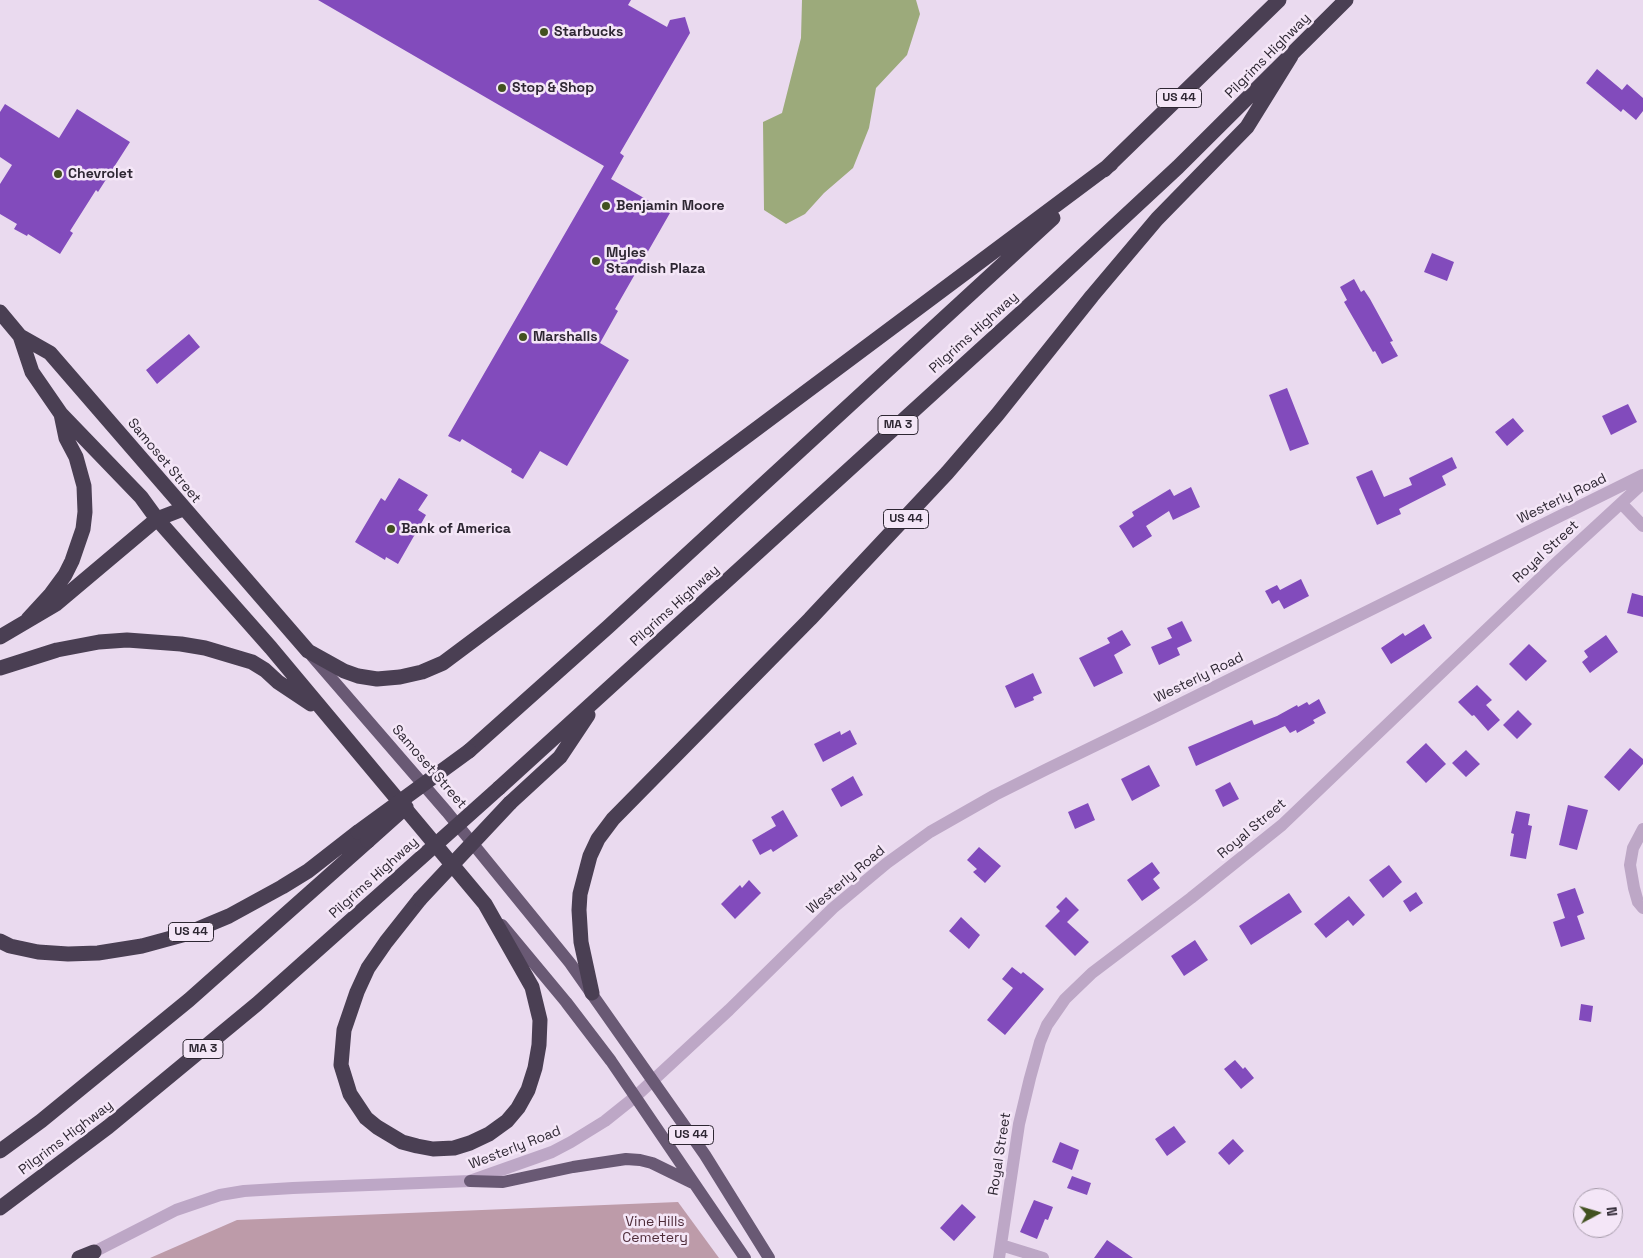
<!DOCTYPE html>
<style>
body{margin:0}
#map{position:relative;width:1643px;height:1258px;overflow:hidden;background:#eadaef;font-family:"Space Grotesk",sans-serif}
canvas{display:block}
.north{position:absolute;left:1573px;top:1188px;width:50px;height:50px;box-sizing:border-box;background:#f4e6f7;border:1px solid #a59aa9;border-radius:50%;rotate:84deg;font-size:14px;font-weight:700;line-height:20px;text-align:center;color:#2e2733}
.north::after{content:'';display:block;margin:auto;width:18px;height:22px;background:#425120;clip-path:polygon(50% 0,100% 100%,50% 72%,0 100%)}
</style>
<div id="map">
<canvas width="1643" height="1258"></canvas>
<div class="north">N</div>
</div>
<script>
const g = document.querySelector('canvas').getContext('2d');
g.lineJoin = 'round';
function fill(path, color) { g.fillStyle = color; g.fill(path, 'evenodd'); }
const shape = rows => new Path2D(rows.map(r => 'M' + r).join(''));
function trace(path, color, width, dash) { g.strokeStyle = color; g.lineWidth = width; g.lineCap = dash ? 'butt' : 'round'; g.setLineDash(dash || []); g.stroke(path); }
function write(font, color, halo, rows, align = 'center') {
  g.font = font + ' "Space Grotesk",sans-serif'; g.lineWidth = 5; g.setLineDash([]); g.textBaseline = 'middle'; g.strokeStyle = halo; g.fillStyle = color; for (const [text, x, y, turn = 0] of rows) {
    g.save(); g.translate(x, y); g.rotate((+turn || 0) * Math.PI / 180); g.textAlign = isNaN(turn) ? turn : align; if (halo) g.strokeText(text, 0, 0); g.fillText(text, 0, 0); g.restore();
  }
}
fill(shape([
 [678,1202,719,1258,150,1258,237,1220]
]), '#bd9ba9');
fill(shape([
 [802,0,916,0,920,14,907,55,876,88,869,128,853,168,824,193,805,214,786,224,764,210,763,122,782,113,801,38]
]), '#9caa7b');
fill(shape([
 [318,0,631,0,628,5,667,27,670,20,685,17,690,33,620,153,624,156,611,179,670,213,615,309,618,311,600,343,629,360,567,466,540,451,523,479,511,472,512,469,462,439,460,442,448,436,604,166],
 [1597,69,1622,90,1627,84,1643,98,1643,111,1636,120,1623,109,1621,112,1586,83],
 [5,104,59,138,77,109,130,142,98,192,96,190,70,231,73,233,60,254,28,234,27,236,14,229,17,224,0,214,0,184,12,165,0,157,0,112],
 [1432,253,1454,262,1447,281,1424,272],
 [1354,279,1361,292,1364,290,1370,299,1393,341,1390,342,1398,356,1382,364,1375,351,1373,352,1344,302,1347,300,1340,287],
 [189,334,200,347,157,384,146,370],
 [1287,388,1309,444,1290,451,1269,395],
 [1628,404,1637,422,1611,435,1602,416],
 [1513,418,1524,431,1507,446,1495,432],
 [1452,457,1457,468,1442,476,1446,485,1399,509,1401,514,1377,525,1356,477,1372,470,1384,497,1412,485,1409,478],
 [399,478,428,495,418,510,426,515,398,564,386,557,385,560,355,542,381,498,385,501],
 [1191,487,1200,507,1173,520,1169,511,1146,526,1152,536,1133,548,1119,526,1134,516,1132,512,1170,489,1174,496],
 [1301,579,1309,596,1284,609,1279,600,1272,604,1265,591,1277,585,1280,590],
 [1632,593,1643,596,1643,617,1627,613],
 [1182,621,1192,641,1177,648,1180,655,1159,665,1151,647,1172,638,1167,628],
 [1424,624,1432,638,1391,664,1381,648,1403,633,1405,636],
 [1122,630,1131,645,1114,655,1123,673,1094,687,1079,658,1110,643,1107,638],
 [1606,635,1618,652,1590,673,1582,662,1588,657,1584,651],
 [1529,644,1547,661,1526,681,1509,664],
 [1033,673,1042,693,1033,697,1034,700,1015,708,1005,686],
 [1477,685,1492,700,1486,705,1500,720,1488,731,1474,715,1472,716,1458,702],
 [1319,699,1326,713,1313,720,1315,723,1297,733,1296,730,1290,733,1285,726,1196,766,1188,747,1252,720,1254,725,1277,716,1297,705,1298,707,1307,702,1309,705],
 [1518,710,1532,724,1517,739,1503,725],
 [850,730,857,744,823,762,814,744,840,731,841,735],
 [1426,743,1446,764,1426,783,1406,762],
 [1630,748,1643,759,1643,764,1619,791,1604,777],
 [1466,750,1480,764,1466,777,1452,763],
 [1149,765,1160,786,1132,801,1121,779],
 [853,776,863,795,841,807,831,789],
 [1230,782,1239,799,1223,807,1215,790],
 [1088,803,1095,820,1075,829,1068,812],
 [1568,805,1588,810,1577,850,1559,845],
 [783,810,798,836,773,852,771,849,760,855,752,840,776,826,771,817],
 [1516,811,1530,814,1528,825,1532,826,1526,859,1510,856,1514,834,1511,833],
 [979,847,1001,866,985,883,973,872,977,869,967,860],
 [1152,862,1160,873,1153,879,1160,888,1142,901,1127,880],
 [1389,865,1402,882,1383,898,1369,880],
 [749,880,761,893,735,919,721,904,740,885,742,888],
 [1575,888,1584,913,1577,916,1585,939,1561,947,1553,922,1565,918,1557,894],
 [1416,892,1423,903,1410,912,1403,901],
 [1289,893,1302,912,1251,945,1239,926],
 [1349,896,1365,915,1353,926,1348,920,1326,938,1314,924],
 [1066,897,1079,910,1067,922,1089,942,1075,956,1045,926,1060,911,1056,907],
 [961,917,980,935,969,949,949,931],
 [1195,940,1208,960,1184,976,1171,956],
 [1012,967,1021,974,1023,972,1044,989,1005,1035,987,1020,1013,988,1002,979],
 [1581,1004,1593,1006,1591,1022,1579,1020],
 [1235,1060,1243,1069,1245,1067,1254,1078,1241,1089,1224,1069],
 [1174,1126,1186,1142,1167,1156,1155,1139],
 [1233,1139,1244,1151,1229,1165,1218,1153],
 [1060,1142,1079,1150,1072,1170,1052,1162],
 [1072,1176,1091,1183,1087,1195,1067,1188],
 [1034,1200,1053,1207,1048,1220,1045,1219,1037,1239,1020,1232],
 [962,1204,976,1217,954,1241,940,1228],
 [1107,1240,1133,1258,1094,1258]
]), '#824bbc');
trace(shape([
 [1621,503,1643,526],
 [1643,829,1633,848,1630,865,1634,888,1638,902,1643,908],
 [1001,1245,1043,1258],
 [86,1256,176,1210,220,1195,244,1191,293,1188,470,1181,552,1152,571,1142,605,1121,635,1097,729,1010,833,908,887,863,930,832,995,795,1047,769,1154,717,1643,475],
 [999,1258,1019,1124,1030,1078,1040,1042,1047,1025,1065,999,1092,973,1191,898,1282,825,1555,564,1643,483]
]), '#bda7c6', 12);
trace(shape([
 [312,656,447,812,570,963,705,1155,769,1258],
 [502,925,566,1002,611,1061,745,1258],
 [470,1181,503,1182,573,1167,626,1159,640,1160,652,1163,693,1183]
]), '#695974', 12);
trace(shape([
 [1104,170,1279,0],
 [0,312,20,336,32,372,61,414,141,497,157,519,271,648,485,904,532,987,540,1020,539,1045,535,1068,528,1090,518,1108,507,1121,489,1134,470,1143,454,1148,433,1149,417,1146,402,1142,377,1127,366,1118,350,1094,341,1065,344,1030,357,992,368,968,386,942,420,899],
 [20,336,50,353,308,651,344,671,358,676,377,679,400,677,422,672,443,663,1111,164],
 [28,619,51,594,65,575,72,561,83,529,85,512,84,486,76,457,66,438,61,414],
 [0,637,56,604,157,519,183,509],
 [0,668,57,650,99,642,127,640,181,644,205,648,252,662,265,670,278,682,311,704],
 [469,751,608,627,1053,218],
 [499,788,1023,311,1178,167,1346,0],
 [510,803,560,757,588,715],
 [0,941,10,946,38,952,68,954,98,953,142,946,186,934,229,916,282,887,308,871,358,832],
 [592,993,581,942,579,910,580,894,590,856,598,839,613,819,810,619,947,473,997,415,1092,296,1157,219,1247,127,1291,56],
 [0,1151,41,1121,189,1000,368,841],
 [0,1208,108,1127,257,1004,396,880],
 [79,1258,94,1252]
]), '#4a3f53', 15);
trace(shape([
 [358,832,469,751],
 [368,841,406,807],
 [396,880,499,788],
 [420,899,510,803]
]), '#4a3f53', 15);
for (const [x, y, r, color] of [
 [544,32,5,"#425120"],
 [502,88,5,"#425120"],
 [58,174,5,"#425120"],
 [606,206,5,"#425120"],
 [596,261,5,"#425120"],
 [523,337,5,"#425120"],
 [391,529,5,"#425120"]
]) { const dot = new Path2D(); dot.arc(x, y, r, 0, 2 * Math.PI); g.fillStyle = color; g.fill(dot); trace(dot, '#f4e6f7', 2); }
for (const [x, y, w] of [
 [1179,98,45],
 [898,425,40],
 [906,519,45],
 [191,932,45],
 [203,1049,40],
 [691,1135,45]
]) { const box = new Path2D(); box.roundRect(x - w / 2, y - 9.5, w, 19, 4); g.fillStyle = '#f4e6f7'; g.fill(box); trace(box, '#2e2733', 1); }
write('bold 12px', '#2e2733', null, [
 ["US 44",1179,98],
 ["MA 3",898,425],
 ["US 44",906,519],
 ["US 44",191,932],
 ["MA 3",203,1049],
 ["US 44",691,1135]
]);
write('bold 14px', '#2e2733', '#f4e6f7', [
 ["Starbucks",554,32],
 ["Stop & Shop",512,88],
 ["Chevrolet",68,174],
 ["Benjamin Moore",616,206],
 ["Myles",606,253],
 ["Standish Plaza",606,269],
 ["Marshalls",533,337],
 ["Bank of America",401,529]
], 'left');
write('14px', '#2e2733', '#f4e6f7', [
 ["Pilgrims Highway",1268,56,-45],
 ["Pilgrims Highway",974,333,-42],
 ["Samoset Street",164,461,50],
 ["Westerly Road",1562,499,-26],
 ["Royal Street",1546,552,-43],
 ["Pilgrims Highway",675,606,-42],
 ["Westerly Road",1199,678,-26],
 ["Samoset Street",429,767,49],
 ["Royal Street",1252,829,-40],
 ["Pilgrims Highway",374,878,-42],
 ["Westerly Road",846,880,-40],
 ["Pilgrims Highway",66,1138,-37],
 ["Westerly Road",515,1148,-21],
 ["Royal Street",1000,1154,-81]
]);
write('14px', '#4f2d3a', '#f4e6f7', [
 ["Vine Hills",655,1222],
 ["Cemetery",655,1238]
]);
</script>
